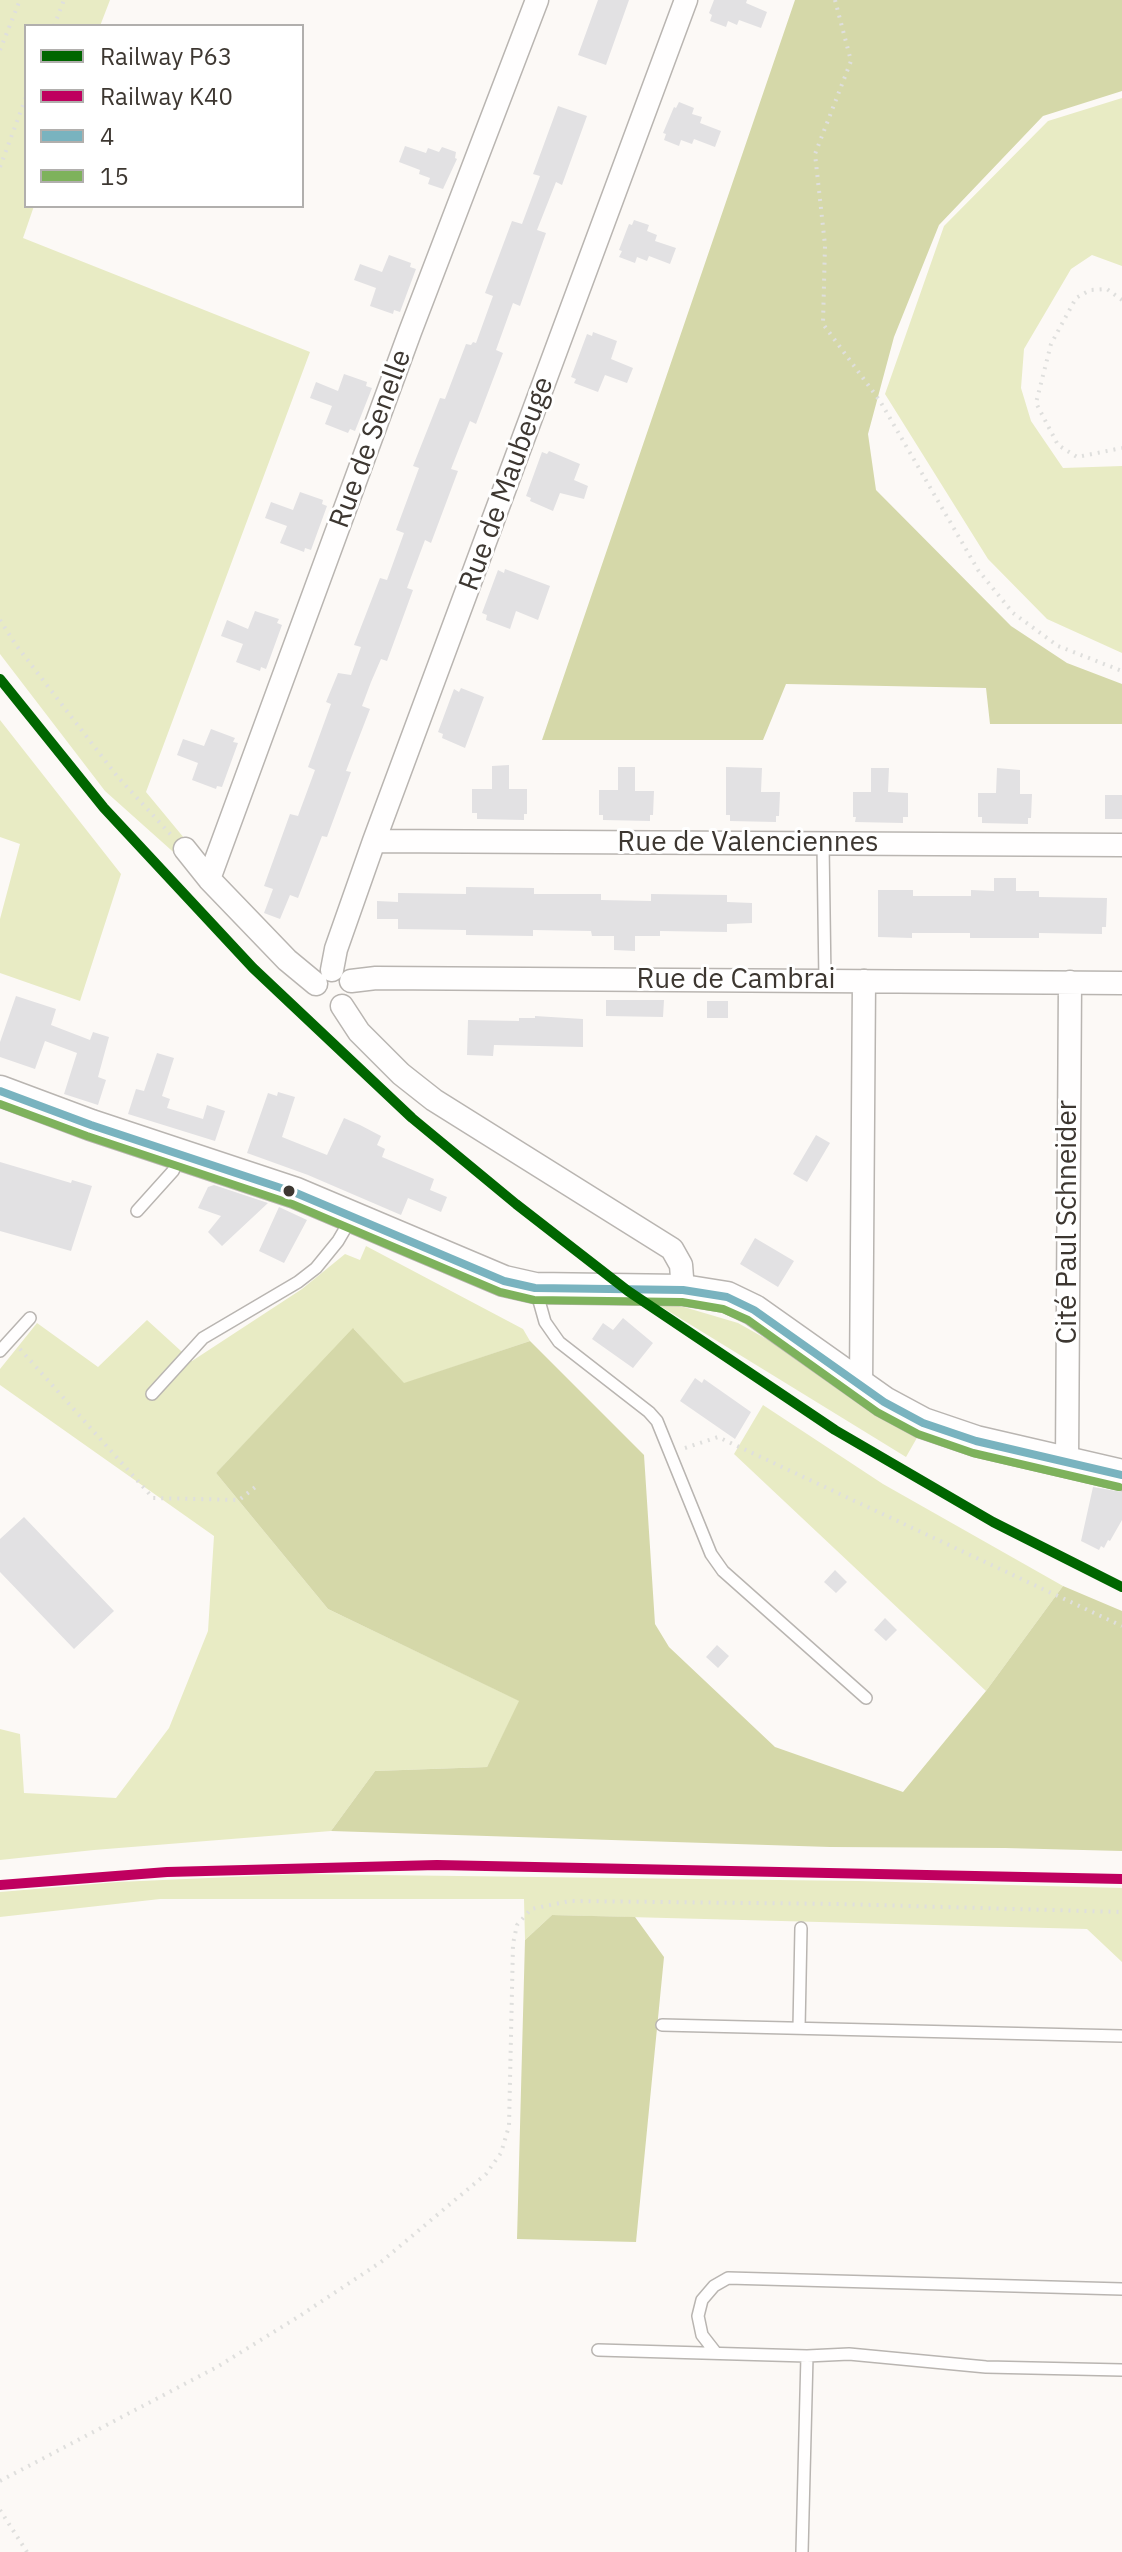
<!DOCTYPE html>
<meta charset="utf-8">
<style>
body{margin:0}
#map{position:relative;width:1122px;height:2552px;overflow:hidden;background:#fcf9f6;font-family:"IBM Plex Sans",sans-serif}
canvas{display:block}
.legend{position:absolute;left:24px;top:24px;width:280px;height:184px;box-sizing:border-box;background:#fff;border:2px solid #b1afad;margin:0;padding:10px 14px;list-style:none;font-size:24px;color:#3d3731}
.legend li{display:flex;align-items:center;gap:16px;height:40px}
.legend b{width:40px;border:2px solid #b1afad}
</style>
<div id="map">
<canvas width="1122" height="2552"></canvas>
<ul class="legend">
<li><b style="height:10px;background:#060"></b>Railway P63</li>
<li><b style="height:10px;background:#bf005f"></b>Railway K40</li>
<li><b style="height:10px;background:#79b3bf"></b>4</li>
<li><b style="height:10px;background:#7eb25c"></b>15</li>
</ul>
</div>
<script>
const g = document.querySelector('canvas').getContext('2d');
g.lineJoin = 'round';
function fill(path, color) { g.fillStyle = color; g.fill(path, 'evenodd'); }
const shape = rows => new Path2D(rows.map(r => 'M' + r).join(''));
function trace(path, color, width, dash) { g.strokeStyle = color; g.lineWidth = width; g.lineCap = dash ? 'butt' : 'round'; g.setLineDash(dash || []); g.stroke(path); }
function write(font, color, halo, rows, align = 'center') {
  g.font = font + ' "IBM Plex Sans",sans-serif'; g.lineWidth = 6; g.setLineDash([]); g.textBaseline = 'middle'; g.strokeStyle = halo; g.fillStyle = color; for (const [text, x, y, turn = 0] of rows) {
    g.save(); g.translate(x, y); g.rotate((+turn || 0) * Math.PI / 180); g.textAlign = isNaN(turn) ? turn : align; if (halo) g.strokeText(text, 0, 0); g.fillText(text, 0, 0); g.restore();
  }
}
fill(shape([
 [0,0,110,0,100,26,26,26,26,206,34,206,23,238,310,352,146,792,194,850,180,858,105,791,0,654],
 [1122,98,1122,266,1092,255,1071,269,1024,349,1021,388,1031,421,1063,468,1122,466,1122,653,1047,619,988,559,885,394,944,226,1048,121],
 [0,720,121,874,80,1001,0,973,0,919,20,844,0,837],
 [366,1246,523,1329,530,1341,403,1384,354,1329,216,1473,328,1609,520,1701,487,1767,375,1771,331,1831,94,1850,0,1860,0,1729,20,1734,24,1793,116,1798,169,1728,208,1631,214,1536,0,1385,0,1369,37,1323,98,1367,147,1320,192,1361,302,1289,345,1254,360,1260],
 [652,1301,684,1307,738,1323,786,1350,918,1436,906,1457],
 [763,1405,883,1484,1063,1586,986,1691,734,1454],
 [299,1874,858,1881,1122,1888,1122,1962,1087,1929,552,1915,525,1940,524,1899,160,1899,0,1917,0,1892,118,1882]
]), '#e8ebc4');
fill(shape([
 [795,0,1122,0,1122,91,1043,116,939,225,894,337,868,434,876,490,1011,626,1067,663,1122,684,1122,724,990,724,986,688,786,684,763,740,542,740],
 [353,1328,404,1383,530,1341,644,1455,655,1624,669,1647,775,1747,903,1792,986,1691,1063,1586,1122,1611,1122,1851,1005,1848,830,1847,331,1831,375,1771,487,1767,519,1701,328,1609,216,1473],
 [552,1915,635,1917,664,1957,636,2242,517,2239,525,1940]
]), '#d5d8a9');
fill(shape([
 [598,0,629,0,606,65,578,55],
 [714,0,747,0,746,3,767,12,761,28,739,20,737,25,728,21,726,27,710,21,712,15,709,13],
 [679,102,694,108,692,114,702,117,700,123,721,131,715,147,694,139,692,144,681,140,679,146,664,140,666,134,663,133,674,107,676,108],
 [558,106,587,116,562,185,556,182,537,230,546,233,520,306,513,303,496,350,503,353,476,424,470,421,460,446,451,469,458,471,431,543,425,540,407,588,413,590,387,661,381,659,371,682,362,706,370,709,346,771,351,772,327,837,322,836,298,898,290,895,280,919,264,913,273,889,264,886,290,814,298,816,315,770,308,767,331,704,326,702,338,673,351,675,361,647,354,645,380,578,387,580,404,533,396,530,419,468,413,466,440,398,445,399,466,344,471,345,473,342,476,343,493,296,485,293,512,221,522,224,540,176,533,174],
 [405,146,426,153,428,148,439,152,442,147,456,152,455,158,457,159,443,189,428,184,430,178,419,174,420,170,399,162],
 [634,220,649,225,647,231,657,235,655,241,676,248,670,264,649,256,647,261,637,257,635,263,619,257,622,251,619,250,629,224,632,225],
 [389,255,411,263,410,267,416,269,400,312,394,310,393,314,370,306,376,288,354,280,360,264,382,272],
 [593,332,617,341,611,359,633,368,627,383,605,375,598,392,574,383,576,379,571,377,587,334,592,336],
 [344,374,367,382,366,386,372,388,355,431,350,429,348,433,325,424,332,406,310,398,316,382,338,391],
 [549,451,580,464,574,480,588,486,584,499,560,493,553,511,530,501,531,498,526,496,542,452,547,454],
 [300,492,323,500,322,504,327,506,311,550,305,548,304,552,280,543,287,526,265,518,271,502,293,510],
 [505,569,550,586,538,620,516,611,510,629,486,620,487,615,482,613,498,570,504,573],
 [255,611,279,619,277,623,282,625,266,669,261,667,260,671,236,662,243,644,221,636,227,620,248,629],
 [461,688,484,697,465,748,442,738,443,734,438,732,454,689,459,692],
 [211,729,235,738,233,742,238,743,222,787,217,786,216,789,192,780,198,763,177,755,183,739,204,746],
 [509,765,509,789,527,789,527,814,524,814,524,820,477,819,477,813,472,813,472,789,492,789,492,766],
 [618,767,635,767,635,791,654,791,653,815,650,815,650,821,603,820,603,815,599,815,599,790,618,790],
 [726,767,762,768,761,792,780,792,779,816,776,816,776,822,730,821,730,815,726,815],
 [871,768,889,768,888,792,908,793,908,817,903,817,903,823,855,822,856,817,853,817,853,792,871,792],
 [997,768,1020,770,1020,794,1032,794,1031,818,1028,818,1028,824,982,823,982,817,978,817,978,793,996,793],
 [1105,795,1122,795,1122,819,1105,819],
 [994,878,1016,878,1016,891,1039,891,1039,897,1107,898,1106,927,1102,927,1102,934,1039,933,1039,938,970,938,970,933,912,933,912,938,878,937,878,890,913,890,913,896,971,896,971,890,994,891],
 [466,887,534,888,534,894,601,894,601,900,651,901,651,894,727,895,727,902,752,903,752,923,727,924,727,932,660,931,660,936,635,936,635,951,614,950,614,936,592,936,591,931,533,930,533,936,466,935,466,930,398,929,398,919,377,919,377,901,398,902,398,893,466,894],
 [16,996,56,1009,51,1025,90,1040,93,1032,109,1037,98,1077,106,1080,98,1105,64,1094,77,1053,45,1041,35,1069,0,1057,0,1042],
 [606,1000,664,1000,663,1017,606,1016],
 [707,1001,728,1001,728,1018,707,1018],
 [535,1016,583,1019,583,1047,494,1045,493,1056,467,1055,468,1020,519,1021,519,1018,535,1018],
 [157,1053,174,1058,162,1096,170,1099,167,1108,203,1119,207,1105,225,1111,215,1141,128,1114,136,1089,144,1091],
 [278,1092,295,1097,282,1137,327,1155,344,1118,360,1125,381,1136,377,1145,385,1149,382,1157,434,1179,430,1190,447,1197,441,1212,408,1198,401,1215,308,1175,247,1153,268,1093,277,1096],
 [816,1135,830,1143,807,1182,793,1174],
 [0,1162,71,1183,72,1180,92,1186,71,1251,0,1231],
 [214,1185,268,1203,222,1246,208,1232,221,1216,198,1208,208,1187],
 [279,1207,307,1220,284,1263,259,1251],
 [755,1238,794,1261,778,1287,740,1264],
 [623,1318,653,1343,633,1368,592,1339,603,1323,613,1330],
 [695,1378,702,1383,704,1379,751,1412,735,1439,680,1401],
 [1093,1487,1122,1492,1122,1520,1110,1541,1108,1540,1104,1548,1101,1546,1099,1550,1081,1541],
 [24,1517,114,1611,74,1649,0,1572,0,1539],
 [835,1570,847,1582,836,1593,824,1582],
 [885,1618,897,1630,886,1641,874,1630],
 [717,1645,729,1656,718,1668,706,1657]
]), '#e2e1e3');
const lane = shape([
 [823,844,825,981],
 [137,1211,173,1171,181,1155],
 [536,1290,545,1322,559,1342,649,1412,657,1421,711,1554,723,1571,866,1698],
 [0,1351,30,1318],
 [152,1394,203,1338,298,1282,316,1268,338,1241,352,1217],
 [662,2025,1122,2036],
 [799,2028,801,1928],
 [598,2350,807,2356,849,2354,986,2367,1122,2370],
 [716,2353,702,2335,698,2316,702,2300,714,2286,728,2278,1122,2289],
 [802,2552,807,2356]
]);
const street = shape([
 [374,841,1122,845],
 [185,849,209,879,287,960,316,984],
 [209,879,410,332,537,0],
 [332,970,336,949,374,841,686,0],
 [351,981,376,978,1122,983],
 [342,1006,359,1032,401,1074,434,1100,672,1249,681,1265,683,1290],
 [861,1386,864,981],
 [1067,1463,1070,982]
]);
const secondary = shape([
 [0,1091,91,1125,296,1193,504,1281,535,1288,683,1290,727,1297,754,1310,884,1402,923,1423,976,1441,1122,1475]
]);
trace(lane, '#b9b5b1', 14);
trace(street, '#b9b5b1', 25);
trace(secondary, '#b9b5b1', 33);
trace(shape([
 [835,0,851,61,815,154,825,245,823,324,880,401,978,570,1013,613,1058,646,1122,671],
 [54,26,64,0],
 [0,50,20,0],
 [0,167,26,97],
 [1122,300,1107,289,1090,290,1076,298,1051,344,1036,403,1058,445,1077,457,1122,448],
 [0,620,16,645,117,776,172,836],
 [20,1349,153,1498,239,1500,259,1484],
 [685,1448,718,1437,1122,1626],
 [0,2481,217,2367,298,2317,381,2262,486,2174,501,2153,509,2126,513,1944,517,1925,531,1909,570,1901,839,1904,1122,1912],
 [0,2510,27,2552]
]), '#dfdfdd', 4, [2, 6]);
trace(lane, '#fffefe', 11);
trace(street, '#fffefe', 22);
trace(secondary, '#fffefe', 30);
trace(shape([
 [0,1091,91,1125,296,1193,504,1281,535,1288,683,1290,727,1297,754,1310,884,1402,923,1423,976,1441,1122,1475]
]), '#79b3bf', 8);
trace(shape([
 [0,1104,87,1136,292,1204,500,1292,534,1300,682,1302,723,1309,748,1320,877,1412,918,1434,973,1453,1119,1487]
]), '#7eb25c', 8);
trace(shape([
 [0,679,104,808,253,968,412,1118,516,1204,628,1291,835,1430,993,1522,1122,1587]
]), '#060', 10);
trace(shape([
 [0,1885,167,1872,437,1865,1122,1879]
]), '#bf005f', 10);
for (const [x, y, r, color] of [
 [289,1191,7,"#3d3731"]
]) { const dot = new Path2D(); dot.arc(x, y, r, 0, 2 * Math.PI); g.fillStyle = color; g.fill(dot); trace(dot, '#fff', 3); }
write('28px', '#3d3731', '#fff', [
 ["Rue de Senelle",371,439,-70],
 ["Rue de Maubeuge",507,484,-70],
 ["Rue de Valenciennes",748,843],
 ["Rue de Cambrai",736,980],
 ["Cité Paul Schneider",1068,1222,-90]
]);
</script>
